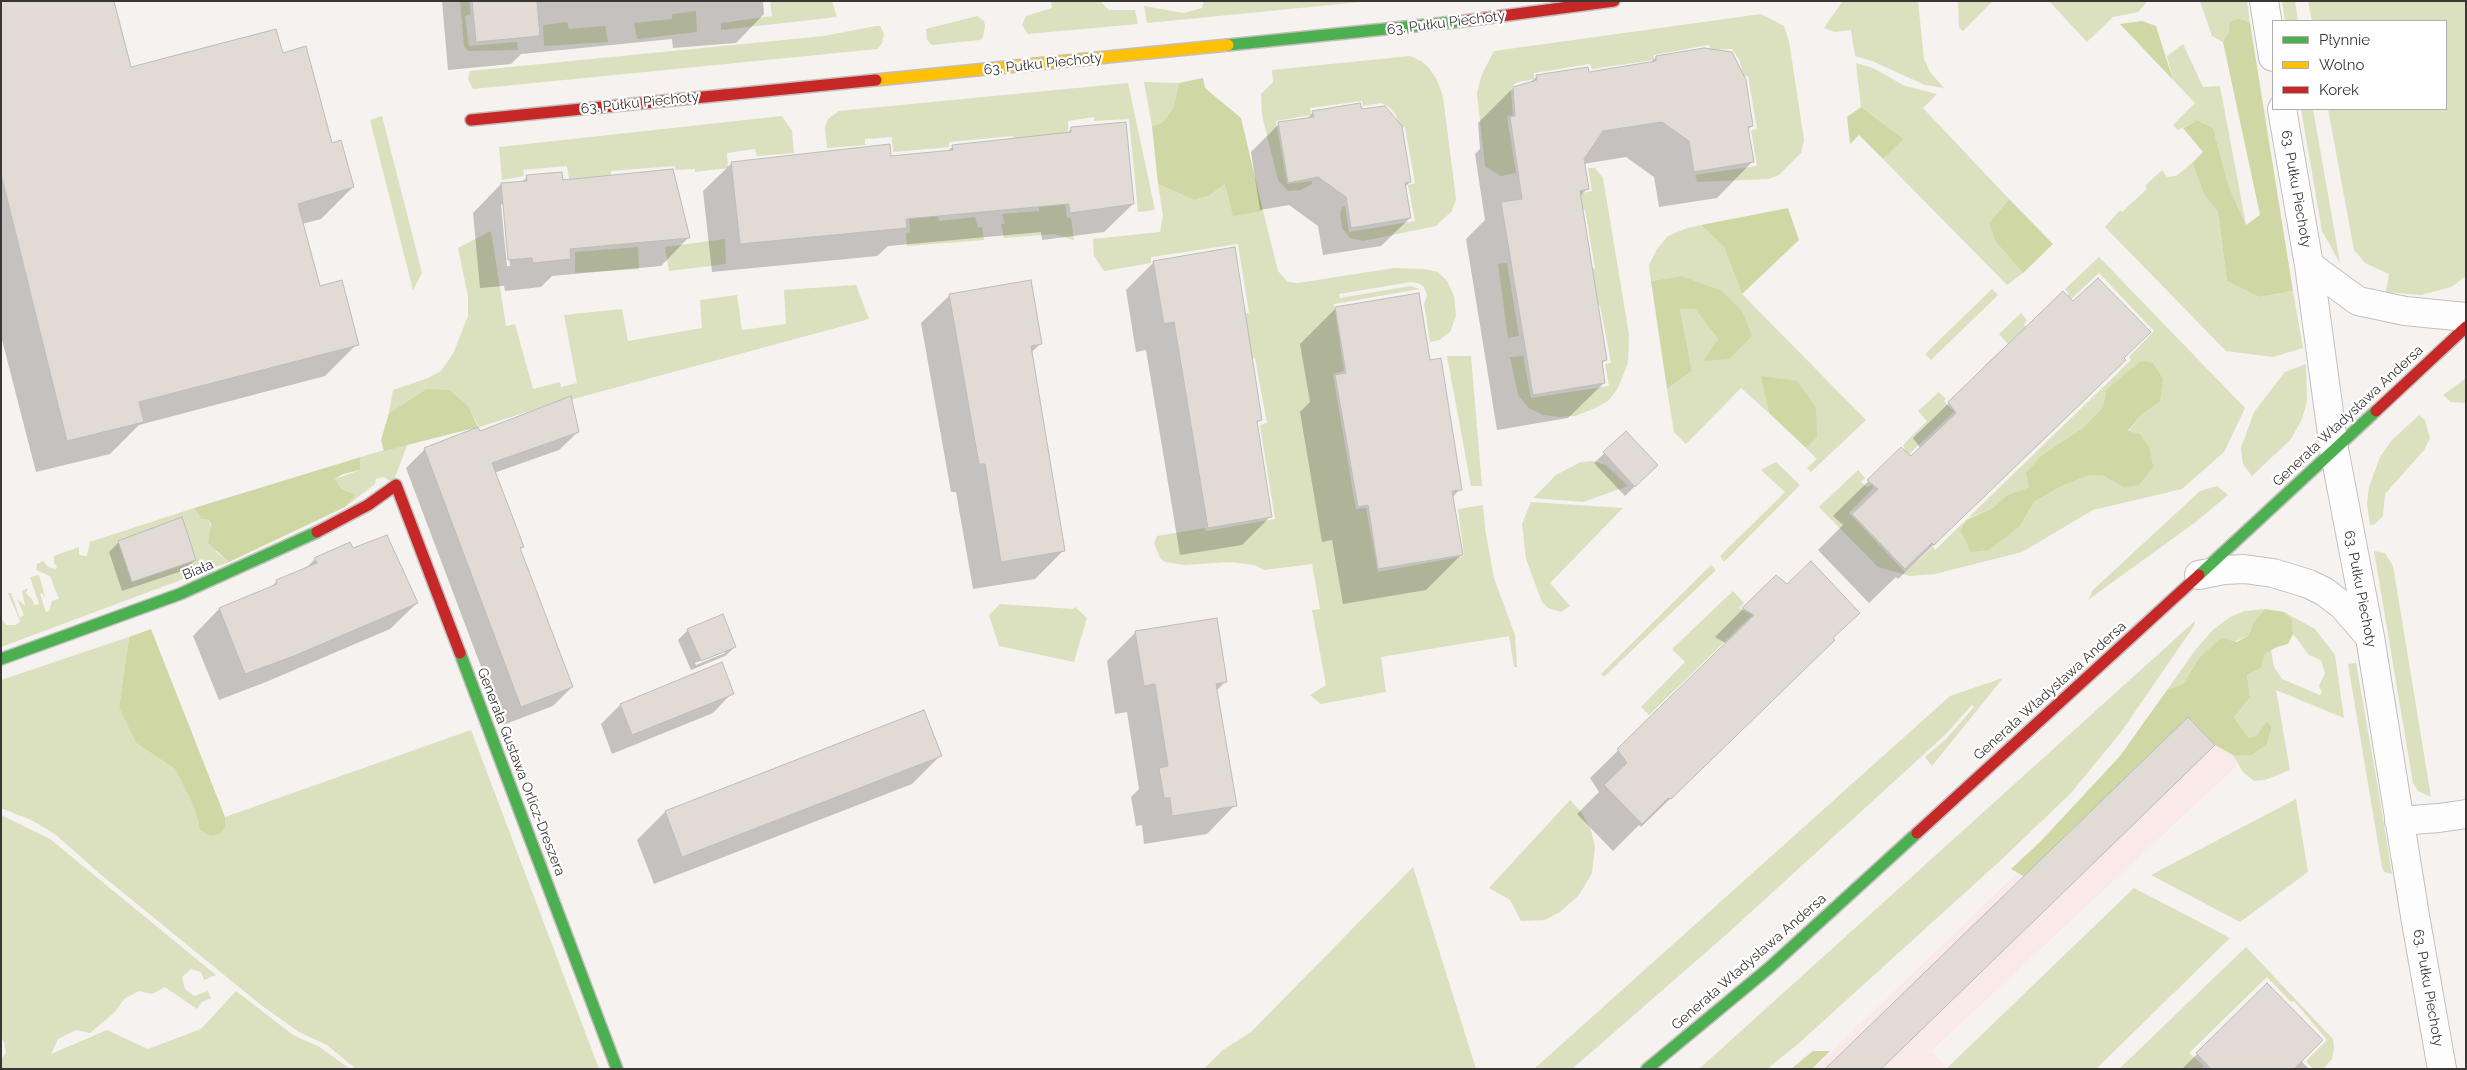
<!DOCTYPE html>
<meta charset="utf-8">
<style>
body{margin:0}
#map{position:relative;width:2467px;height:1070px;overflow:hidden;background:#f5f2ef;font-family:Raleway,sans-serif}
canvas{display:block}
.frame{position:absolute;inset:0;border:2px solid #393735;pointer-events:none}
.legend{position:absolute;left:2272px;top:20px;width:175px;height:90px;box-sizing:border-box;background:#fff;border:1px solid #b0afae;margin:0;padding:6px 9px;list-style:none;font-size:15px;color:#393735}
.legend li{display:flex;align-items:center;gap:10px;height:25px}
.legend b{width:25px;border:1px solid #b0afae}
</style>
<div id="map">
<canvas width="2467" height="1070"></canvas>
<div class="frame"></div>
<ul class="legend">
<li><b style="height:6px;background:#4caf50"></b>Płynnie</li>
<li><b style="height:6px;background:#ffc107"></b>Wolno</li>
<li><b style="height:6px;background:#c62828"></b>Korek</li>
</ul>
</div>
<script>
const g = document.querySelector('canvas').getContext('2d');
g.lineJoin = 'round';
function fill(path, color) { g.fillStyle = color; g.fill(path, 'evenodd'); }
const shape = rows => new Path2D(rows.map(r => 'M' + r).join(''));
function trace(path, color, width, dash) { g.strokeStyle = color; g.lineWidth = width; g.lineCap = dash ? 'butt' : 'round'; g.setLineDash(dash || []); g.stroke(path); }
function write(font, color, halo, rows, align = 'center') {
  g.font = font + ' Raleway,sans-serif'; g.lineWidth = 4.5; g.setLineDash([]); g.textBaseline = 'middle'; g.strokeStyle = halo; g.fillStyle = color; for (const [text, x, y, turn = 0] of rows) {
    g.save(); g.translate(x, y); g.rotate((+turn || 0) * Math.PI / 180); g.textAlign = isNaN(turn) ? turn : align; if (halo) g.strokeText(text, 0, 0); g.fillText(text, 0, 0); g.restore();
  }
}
fill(shape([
 [2193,703,2245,758,1931,1051,1948,1069,1814,1069]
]), '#f9e9e8');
fill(shape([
 [460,1,469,1,471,14,465,16,469,46,517,42,518,50,468,51,464,46],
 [770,1,832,1,837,17,721,30,721,23,772,16],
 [1051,1,1100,1,1109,10,1135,10,1138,24,1028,34,1022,25,1026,16,1052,8],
 [1204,1,1371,1,1147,23,1144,6,1184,13,1202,8],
 [1850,1,1918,1,1924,59,1930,72,1944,88,1925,85,1872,61,1855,56,1851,30,1834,32,1824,28,1842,2],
 [1958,1,1993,1,1963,31,1959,28],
 [2049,1,2148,1,2138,12,2113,17,2087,42],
 [2200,1,2247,1,2250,23,2240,18,2223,42,2212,36],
 [2282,1,2295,1,2298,21,2285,21],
 [2308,1,2466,1,2466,276,2451,287,2421,295,2386,292,2389,274,2365,263,2354,250,2328,109,2446,109,2446,21,2312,21],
 [696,11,697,32,637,39,634,23,672,19,672,14],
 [1761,14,1784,26,1789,41,1804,140,1801,153,1779,175,1768,179,1697,182,1695,175,1757,166,1751,130,1757,129,1748,76,1743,77,1740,61,1732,49,1711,50,1709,45,1654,55,1654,60,1592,69,1590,64,1534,73,1534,79,1515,83,1511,90,1513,115,1507,116,1516,173,1501,176,1485,166,1477,93,1482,74,1494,51],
 [977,16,984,21,985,26,983,37,980,40,932,45,927,40,926,29],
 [567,22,569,29,605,26,608,42,544,46,543,25],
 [876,26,880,26,884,34,882,43,877,49,473,89,468,79,470,71,824,36],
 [2183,44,2203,87,2220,86,2246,225,2229,187,2213,128,2197,120,2178,130,2173,125,2195,103,2173,80,2167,56],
 [1410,56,1421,61,1429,68,1437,80,1443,97,1456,199,1452,211,1436,226,1363,241,1350,238,1342,228,1340,213,1342,207,1345,206,1349,232,1415,221,1408,185,1415,183,1405,127,1400,128,1396,115,1389,107,1381,103,1363,106,1362,101,1310,108,1311,115,1276,121,1287,184,1312,181,1312,184,1301,190,1288,191,1278,180,1262,115,1261,94,1273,82,1272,70],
 [1856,63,1873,68,1905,86,1937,94,1923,108,2009,199,1989,223,1995,241,2023,273,2007,285,1883,159,1904,139,1861,107],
 [1144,82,1179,83,1173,108,1162,123,1152,126],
 [1128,83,1155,210,1138,212,1129,119,1094,121,1094,117,1068,121,1068,135,1014,141,1013,136,949,142,949,147,893,152,892,137,865,139,865,145,827,148,825,127,828,119,839,111],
 [2301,109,2313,109,2340,263,2322,231],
 [382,116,422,273,413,290,370,120],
 [782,116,792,131,794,153,757,156,755,149,727,153,728,168,695,172,695,169,676,170,675,166,611,171,611,176,569,179,567,166,523,170,524,176,502,180,499,147],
 [2192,163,2205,196,2218,212,2227,281,2259,297,2293,291,2303,348,2273,357,2226,351,2105,227,2120,210,2122,212,2147,189,2145,186,2162,170,2167,177,2176,176],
 [1588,168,1595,168,1603,178,1629,335,1628,363,1618,388,1608,401,1593,409,1575,416,1560,417,1543,415,1529,408,1518,395,1510,357,1523,356,1531,398,1609,386,1605,364,1611,363,1600,305,1595,305,1589,270,1595,268,1585,210,1580,209,1577,194,1592,191],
 [1158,184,1194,200,1209,196,1225,184,1233,215,1263,211,1278,271,1288,282,1298,283,1394,268,1424,269,1438,272,1447,281,1454,296,1456,316,1450,332,1439,340,1430,342,1424,304,1427,295,1424,287,1418,283,1411,282,1339,294,1340,298,1410,286,1420,289,1334,304,1344,371,1333,374,1356,509,1366,508,1378,572,1464,556,1458,509,1483,505,1485,529,1494,578,1515,635,1517,667,1514,667,1509,636,1381,657,1386,692,1321,704,1310,695,1326,685,1312,610,1320,609,1312,564,1264,570,1255,565,1230,562,1184,565,1165,562,1160,558,1154,543,1157,536,1205,528,1206,531,1275,519,1260,425,1267,423,1255,358,1249,358,1242,314,1249,313,1238,244,1151,257,1151,263,1104,271,1094,256,1093,239,1160,232,1163,215],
 [1065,202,1067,218,1071,218,1074,240,1054,234,1004,238,1001,224,1005,224,1002,214,1039,211,1039,205],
 [937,215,940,221,975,217,978,228,982,227,984,240,907,246,906,233,910,232,909,218],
 [1701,225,1724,247,1742,294,1866,420,1811,472,1807,468,1817,459,1806,448,1817,436,1762,377,1769,413,1741,388,1686,444,1674,432,1667,389,1692,371,1680,309,1695,309,1718,339,1704,361,1752,336,1681,276,1651,281,1649,265,1657,249,1668,236,1687,228],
 [491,231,506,326,515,324,533,389,560,382,561,387,577,383,564,315,622,309,628,341,702,328,700,300,737,295,742,330,786,324,784,290,856,285,869,319,540,408,479,427,469,407,426,389,389,413,393,390,428,378,441,371,453,354,468,316,468,296,458,248],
 [725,239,726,264,669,271,665,247],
 [638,247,639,269,575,273,575,252],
 [2099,257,2245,408,2224,452,2182,489,2093,510,2022,552,1935,574,1910,576,1878,567,1819,507,1858,470,1865,478,1861,482,1867,487,1871,485,1874,487,1849,513,1905,572,1933,547,1935,550,1965,521,1960,530,2020,526,2034,502,2062,486,2090,475,2102,475,2123,487,2128,432,2141,415,2160,402,2106,390,2103,407,2084,427,2042,455,2029,487,2007,495,1993,508,1968,518,2131,360,2129,357,2154,331,2099,273,2071,299,2067,296,2069,294,2065,289],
 [1507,263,1519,336,1508,338,1498,264],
 [1992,289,1998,295,1931,360,1925,354],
 [2021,313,2027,320,2024,325,2030,331,1988,369,1985,365,2008,344,1999,334],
 [1447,356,1471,356,1482,486,1471,486],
 [2306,364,2307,401,2302,419,2291,439,2252,476,2243,464,2241,448,2254,412,2285,372],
 [2466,378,2466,403,2451,402,2443,395],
 [1939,392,1946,399,1944,401,1951,409,1956,410,1907,456,1903,452,1905,449,1903,445,1927,421,1918,411],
 [2419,415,2425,420,2430,438,2424,450,2385,494,2383,516,2375,524,2370,525,2367,503,2369,487,2380,457,2392,440],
 [408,443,393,483,384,477,376,479,375,484,345,507,335,479,360,470,361,457],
 [1592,461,1606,465,1628,486,1583,502,1533,498,1556,475,1581,462],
 [1776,462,1800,485,1724,562,1720,556,1785,492,1761,470],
 [2217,486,2228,495,2197,521,2088,600,2093,590,2200,491],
 [1531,502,1623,508,1550,583,1570,606,1561,612,1548,608,1542,602,1526,559,1522,524],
 [194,508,201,519,209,520,216,552,229,562,1,647,1,619,7,625,16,625,20,621,8,593,11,593,20,618,24,615,17,599,25,606,22,591,28,588,26,593,32,599,34,605,39,604,30,577,39,575,45,597,42,593,40,594,46,612,49,611,52,601,59,599,50,576,36,570,37,564,43,561,48,567,55,569,57,567,54,563,54,556,79,547,79,555,87,556,90,542],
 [2374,551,2385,553,2393,566,2431,797,2418,791,2413,783],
 [1711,565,1716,570,1604,677,1601,674],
 [1733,591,1744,603,1739,608,1752,615,1649,715,1641,707,1685,662,1672,649],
 [1000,604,1073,609,1075,607,1087,618,1074,662,999,646,989,615],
 [2265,609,2253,623,2249,635,2199,658,2183,684,2167,690,2196,649,2213,630,2230,617,2245,611],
 [2284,612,2315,629,2335,655,2344,718,2276,690,2290,770,2265,780,2254,781,2243,772,2233,755,2252,755,2267,744,2272,727,2267,721,2256,736,2249,738,2234,718,2250,697,2247,675,2261,668,2265,654,2271,650,2274,667,2282,679,2320,695,2322,692,2319,686,2325,673,2321,660,2309,655,2293,634,2292,619],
 [2195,621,2194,626,2121,732,2071,793,2001,860,1798,1044,1767,1069,1699,1069],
 [129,637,119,708,136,743,175,769,194,807,200,830,224,826,225,817,471,730,599,1069,356,1069,327,1045,299,1032,261,1005,99,873,55,834,31,820,1,808,1,680],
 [2356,663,2378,788,2392,874,2384,872,2382,867,2348,664],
 [2003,678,1932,766,1925,757,1946,739,1974,707,1972,705,1945,735,1728,933,1572,1069,1534,1069,1950,696],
 [2296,799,2308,872,2240,922,2151,875],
 [1570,800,1582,813,1591,830,1595,847,1592,873,1579,895,1560,912,1545,920,1521,921,1510,900,1489,888],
 [1,815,50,839,216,975,204,980,201,972,191,969,182,977,185,989,194,996,208,991,211,998,202,1002,197,1009,165,987,152,994,139,991,124,999,115,1012,90,1033,76,1030,58,1039,51,1054,107,1030,148,1049,201,1029,236,991,293,1035,318,1046,350,1069,1,1069,1,1059,6,1053,4,1042,1,1038],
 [1413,867,1476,1069,1204,1069,1223,1050,1251,1032],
 [2134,888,2230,938,2096,1069,1946,1069],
 [2246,947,2333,1039,2334,1049,2332,1059,2323,1069,2313,1069,2306,1061,2327,1040,2294,1001,2291,1002,2267,977,2189,1053,2204,1066,2201,1069,2119,1069]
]), '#dbe0bf');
fill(shape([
 [2240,18,2250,23,2293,291,2259,297,2227,281,2218,212,2205,196,2192,163,2203,152,2183,128,2197,120,2213,128,2229,187,2246,225,2260,215,2223,42,2229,32,2230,22],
 [2142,21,2156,26,2173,80,2120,24],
 [1203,78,1205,88,1241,118,1263,211,1233,216,1225,184,1209,196,1194,200,1158,184,1152,126,1162,123,1173,108,1179,83],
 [1861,107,1904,139,1883,159,1859,135,1850,144,1847,117],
 [2009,199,2053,244,2023,273,1995,241,1989,223],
 [1788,208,1799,240,1742,294,1724,247,1701,225],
 [1681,276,1722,291,1742,311,1752,336,1729,359,1703,361,1718,339,1695,309,1680,309,1692,371,1667,389,1651,281],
 [2141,361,2153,363,2163,379,2160,402,2141,415,2128,431,2140,434,2150,449,2153,467,2139,485,2123,487,2102,475,2090,475,2062,486,2034,502,2020,526,1989,550,1971,552,1960,530,1966,520,1993,508,2007,495,2029,487,2026,473,2042,455,2084,427,2103,407,2106,390],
 [1761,376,1797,381,1816,408,1817,437,1806,448,1769,413],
 [426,389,449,390,469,407,478,427,384,451,381,440,389,413],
 [361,457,360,470,343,474,335,479,340,488,355,495,345,507,229,562,208,543,211,524,209,520,201,519,194,508],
 [2265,609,2284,612,2292,619,2293,634,2288,644,2277,647,2265,654,2261,668,2247,675,2250,697,2234,718,2249,738,2256,736,2267,721,2272,727,2267,744,2252,755,2233,755,2215,745,2189,718,2027,878,2011,869,2040,842,2120,756,2167,690,2183,684,2199,658,2221,638,2237,642,2249,635,2253,623],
 [151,629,225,817,225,826,220,834,210,836,200,830,194,807,175,769,136,743,119,708,129,637],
 [1813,1051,1830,1051,1812,1069,1791,1069]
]), '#cfd8a5');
fill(shape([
 [1,1,130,69,282,54,353,187,321,219,302,224,319,287,357,344,325,376,139,425,110,454,36,472,1,336],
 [442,1,763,1,764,14,736,43,673,48,672,39,521,54,511,64,448,70],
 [1656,57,1752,126,1747,130,1752,162,1717,198,1659,207,1654,177,1626,157,1583,164,1587,189,1579,197,1606,359,1601,365,1604,383,1568,418,1497,430,1466,239,1485,220,1475,154,1480,149,1478,123,1513,88,1529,84,1537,76,1589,74,1649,64],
 [1361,111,1410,182,1405,187,1410,218,1381,246,1323,255,1318,226,1289,205,1260,210,1251,152,1279,124,1306,120,1313,112],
 [1072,128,1133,204,1104,232,1042,240,1041,232,888,246,877,256,712,272,703,191,732,163,890,157,948,151,953,146,1066,134],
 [527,177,689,237,661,266,552,276,541,287,505,291,504,286,480,288,473,213,501,184,521,183],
 [504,202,510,266,507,266,501,205],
 [1154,262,1261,419,1256,424,1271,516,1242,545,1180,555,1146,350,1136,352,1126,290],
 [950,295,1040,344,1031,353,1063,551,1035,579,973,589,956,492,951,492,921,323],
 [1336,308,1429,361,1460,489,1452,498,1461,555,1426,590,1343,604,1332,540,1322,542,1300,412,1310,402,1300,344],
 [2122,358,2089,396,1898,579,1896,577,1869,603,1818,550,1843,525,1833,516,1901,449,1911,458,1921,449,1913,438,1949,403],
 [479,432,578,432,559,450,494,473,522,546,519,549,572,687,553,706,503,725,406,468,425,449],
 [1626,433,1656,465,1625,496,1594,463],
 [119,542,195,560,185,570,122,591,109,552],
 [352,550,417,603,390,629,266,682,219,700,193,636,219,609,270,588,276,582,304,570,315,559],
 [1743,609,1832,639,1805,669,1641,827,1639,825,1613,851,1577,814,1599,792,1590,778,1727,644,1715,637],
 [688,630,735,647,725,656,691,670,678,640],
 [725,650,725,653,696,665,695,663],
 [1136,632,1226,681,1216,691,1235,805,1207,834,1144,844,1142,825,1136,826,1131,797,1139,789,1127,712,1115,714,1107,661],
 [732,693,713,713,612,754,601,724,620,705],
 [923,712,940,756,912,784,654,884,637,840,665,812],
 [2267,985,2301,1061,2309,1069,2182,1069]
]), '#0003');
const building = shape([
 [1,1,114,1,131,67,276,29,283,53,306,46,332,143,341,140,354,187,298,204,320,286,342,280,359,345,139,402,144,422,67,441,1,174,1,1],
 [472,1,537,1,540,36,476,42,472,1],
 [1704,48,1732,52,1746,80,1753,126,1748,127,1754,162,1694,172,1689,141,1662,122,1603,131,1584,159,1589,189,1580,191,1607,360,1602,361,1605,383,1533,395,1501,202,1522,199,1510,117,1515,116,1513,87,1537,80,1536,75,1588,67,1589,72,1656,61,1656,56,1704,48],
 [1360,103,1362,109,1385,106,1402,126,1411,182,1405,183,1411,218,1351,228,1346,197,1318,177,1288,183,1278,122,1314,117,1312,111,1360,103],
 [1126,122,1134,204,1070,213,1069,204,906,219,907,228,740,244,731,162,890,144,891,156,953,150,952,145,1071,132,1071,127,1126,122],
 [673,169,690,238,570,249,571,259,533,263,532,258,508,260,501,183,527,181,526,175,562,172,563,180,673,169],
 [1235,247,1262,420,1257,421,1272,517,1208,528,1174,322,1164,324,1153,261,1235,247],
 [2098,278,2151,332,2124,358,2126,360,1934,545,1932,543,1905,569,1852,514,1878,489,1867,480,1901,447,1911,456,1956,413,1948,402,2063,291,2073,301,2098,278],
 [1031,280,1042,344,1031,346,1065,551,1001,562,985,464,979,464,949,294,1031,280],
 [1419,293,1430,360,1441,358,1462,490,1452,491,1463,555,1378,569,1368,505,1358,507,1335,375,1346,373,1335,307,1419,293],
 [571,396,579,432,492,463,524,547,520,548,573,687,521,707,424,448,478,427,480,431,571,396],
 [1626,431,1658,465,1635,487,1603,452,1626,431],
 [182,517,196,560,132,582,118,541,182,517],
 [387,535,418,603,294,656,245,674,219,608,277,584,276,580,317,563,314,558,350,542,353,548,387,535],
 [1811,561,1860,613,1833,638,1835,640,1671,799,1668,798,1642,824,1604,785,1627,763,1617,749,1754,615,1742,608,1776,575,1787,584,1811,561],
 [723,614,736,647,701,661,687,629,723,614],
 [1217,618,1227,682,1216,684,1237,806,1172,816,1170,798,1164,798,1159,768,1168,766,1155,684,1144,686,1135,631,1217,618],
 [722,662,734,694,632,735,620,704,722,662],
 [924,710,942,756,682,857,665,811,924,710],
 [2188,717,2215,745,2104,853,1881,1069,1825,1069,2188,717],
 [2267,983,2323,1040,2294,1069,2211,1069,2196,1053,2267,983]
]);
fill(building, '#e1dad5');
trace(building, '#bebcba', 1);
const street = shape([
 [2264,1,2273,57],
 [2282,109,2309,265,2334,449,2370,637,2415,916,2442,1069],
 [2309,265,2358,301,2405,311,2466,317],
 [2199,575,2224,570,2244,569,2273,573,2309,584,2325,592,2343,606,2369,636],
 [2399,821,2439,818,2466,814]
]);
const fast = shape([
 [1228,45,1464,21],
 [2199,575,2376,411],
 [460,653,617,1069],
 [1,659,180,594,317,532],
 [1647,1069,1769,968,1917,833]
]);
const slow = shape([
 [876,80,1228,45]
]);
const jam = shape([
 [1464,21,1614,1],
 [471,120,876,80],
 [2376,411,2466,327],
 [317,532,368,505,396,485,460,653],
 [1917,833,2199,575]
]);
trace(street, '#c2bfbd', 30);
trace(fast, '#c2bfbd', 14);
trace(slow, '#c2bfbd', 14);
trace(jam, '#c2bfbd', 14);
trace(street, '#fefdfd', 28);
trace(fast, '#4caf50', 11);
trace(slow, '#ffc107', 11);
trace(jam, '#c62828', 11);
write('14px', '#393735', '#fff', [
 ["63. Pułku Piechoty",1446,23,-7],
 ["63. Pułku Piechoty",1043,64,-6],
 ["63. Pułku Piechoty",640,103,-6],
 ["63. Pułku Piechoty",2296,189,80],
 ["Generała Władysława Andersa",2348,416,-43],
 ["Biała",198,570,-23],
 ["63. Pułku Piechoty",2360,589,79],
 ["Generała Władysława Andersa",2050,691,-42],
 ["Generała Gustawa Orlicz-Dreszera",521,772,69],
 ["Generała Władysława Andersa",1749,962,-41],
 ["63. Pułku Piechoty",2428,988,80]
]);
</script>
